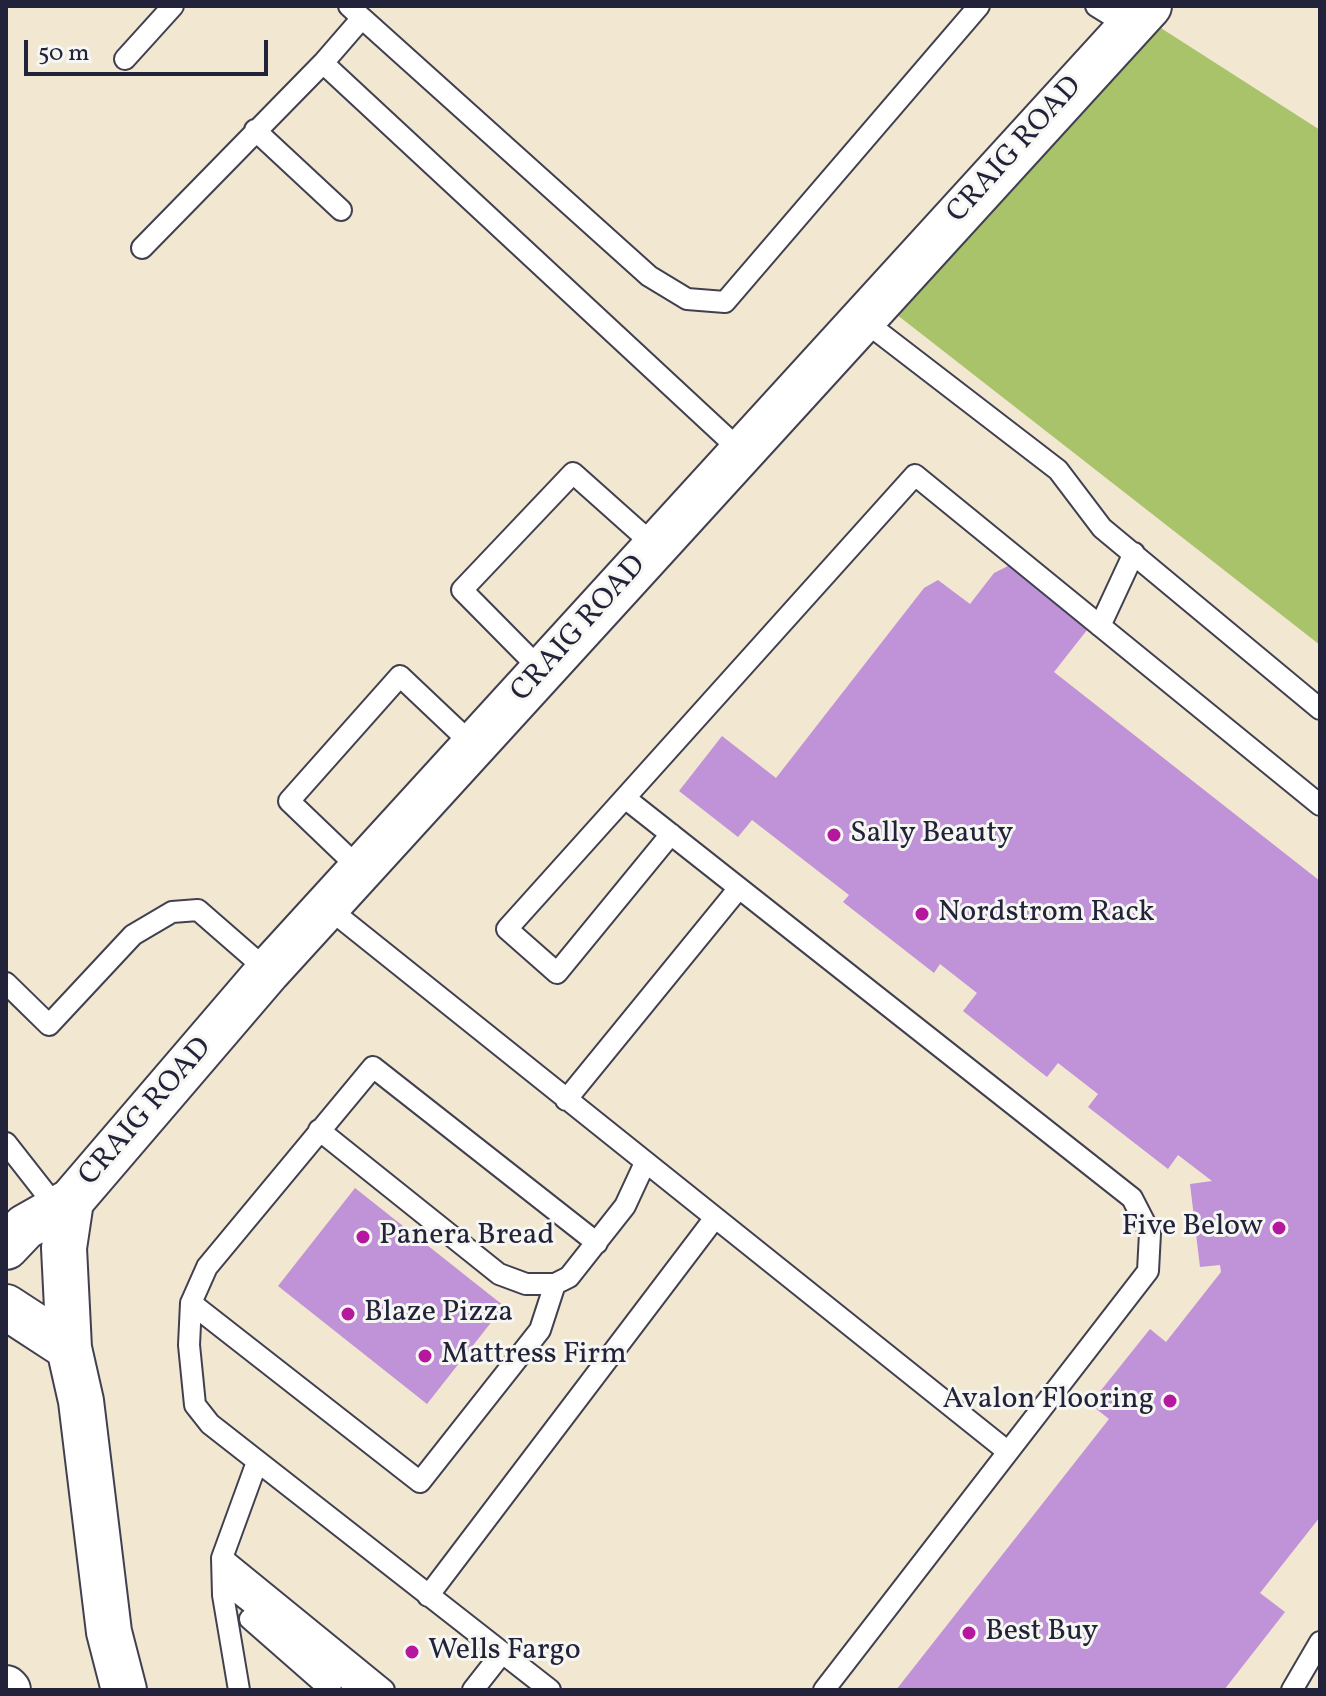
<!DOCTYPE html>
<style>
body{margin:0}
#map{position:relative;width:1326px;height:1696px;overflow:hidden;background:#f2e7d0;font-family:Vollkorn,serif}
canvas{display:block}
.frame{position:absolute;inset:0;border:8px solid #22223b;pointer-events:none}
.scale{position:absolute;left:24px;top:40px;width:244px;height:36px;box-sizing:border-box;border:4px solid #22223b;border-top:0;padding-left:10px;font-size:24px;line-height:28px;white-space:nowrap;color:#22223b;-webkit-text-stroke:6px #f6f6f2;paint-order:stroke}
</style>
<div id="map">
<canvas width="1326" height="1696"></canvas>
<div class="frame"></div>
<div class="scale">50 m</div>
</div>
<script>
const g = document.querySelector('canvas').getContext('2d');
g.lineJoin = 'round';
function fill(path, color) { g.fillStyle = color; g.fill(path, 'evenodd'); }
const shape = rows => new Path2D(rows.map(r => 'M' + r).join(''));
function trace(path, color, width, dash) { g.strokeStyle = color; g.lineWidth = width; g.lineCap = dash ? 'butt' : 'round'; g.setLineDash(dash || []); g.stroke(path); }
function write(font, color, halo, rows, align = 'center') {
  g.font = font + ' Vollkorn,serif'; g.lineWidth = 6; g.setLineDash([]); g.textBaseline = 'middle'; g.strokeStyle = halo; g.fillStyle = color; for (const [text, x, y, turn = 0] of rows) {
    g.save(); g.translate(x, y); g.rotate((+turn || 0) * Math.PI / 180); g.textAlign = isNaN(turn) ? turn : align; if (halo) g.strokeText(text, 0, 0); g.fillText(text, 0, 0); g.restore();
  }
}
fill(shape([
 [1139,14,1320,130,1320,645,887,307]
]), '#a8c36a');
fill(shape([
 [1012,564,1091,625,1054,672,1320,881,1320,1517,1260,1593,1285,1612,1224,1690,896,1690,1109,1419,1090,1404,1150,1329,1166,1342,1221,1272,1220,1265,1200,1267,1190,1184,1212,1181,1178,1155,1168,1169,1088,1107,1098,1094,1058,1063,1047,1077,963,1011,977,993,940,964,934,973,843,902,849,895,752,820,738,837,679,791,722,736,776,778,924,588,938,580,970,604,994,573],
 [355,1188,504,1306,427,1404,278,1286]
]), '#c092d7');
const service = shape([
 [349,6,362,18,323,63,742,452],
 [1096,6,1130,27],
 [362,18,649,276,687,299,725,302,979,6],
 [125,59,173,6],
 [255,130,341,210],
 [142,248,323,63],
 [863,320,1058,470,1102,528,1320,709],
 [1100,626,1134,553],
 [542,671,462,590,573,473,656,547],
 [625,798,1132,1198,1150,1233,1148,1271,824,1690],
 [671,834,557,973,507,929,915,475,1320,805],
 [361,870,289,801,400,676,474,746],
 [327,907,1007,1451],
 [6,983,49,1025,133,935,172,912,198,910,268,971],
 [566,1100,739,888],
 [319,1130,499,1274,526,1284,555,1284,569,1277,625,1206,645,1163],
 [6,1143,57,1208],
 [191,1303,420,1482,540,1330,555,1284],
 [222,1558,384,1690],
 [223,1581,361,1690],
 [428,1596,714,1219],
 [250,1619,331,1690],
 [239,1690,223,1595,222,1558,257,1462],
 [473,1690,502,1653],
 [550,1690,210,1424,195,1405,189,1345,191,1303,207,1267,373,1067,597,1243],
 [1292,1690,1320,1642]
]);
const secondary = shape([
 [6,1247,25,1227,71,1201,268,971,1149,6]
]);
const trunk = shape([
 [71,1201,64,1248,69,1348,81,1401,109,1632,124,1690],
 [6,1307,69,1348],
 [6,1688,8,1690]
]);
trace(service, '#414051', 24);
trace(secondary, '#414051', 48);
trace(trunk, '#414051', 48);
trace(service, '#fff', 20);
trace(secondary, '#fff', 44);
trace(trunk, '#fff', 44);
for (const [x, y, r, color] of [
 [834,835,8,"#b5179e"],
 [922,914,8,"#b5179e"],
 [1279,1228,8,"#b5179e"],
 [363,1237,8,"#b5179e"],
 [348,1314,8,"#b5179e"],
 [425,1356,8,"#b5179e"],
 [1170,1401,8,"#b5179e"],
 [969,1633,8,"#b5179e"],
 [412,1652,8,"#b5179e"]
]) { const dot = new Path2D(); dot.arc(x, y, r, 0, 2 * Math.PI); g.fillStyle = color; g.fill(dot); trace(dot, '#f6f6f2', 3); }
write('30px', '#22223b', '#f6f6f2', [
 ["CRAIG ROAD",1016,151,-48],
 ["CRAIG ROAD",580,630,-48],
 ["CRAIG ROAD",147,1113,-49]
]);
write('30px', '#22223b', '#f6f6f2', [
 ["Sally Beauty",850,835],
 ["Nordstrom Rack",938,914],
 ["Five Below",1263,1228,"right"],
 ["Panera Bread",379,1237],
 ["Blaze Pizza",364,1314],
 ["Mattress Firm",441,1356],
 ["Avalon Flooring",1154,1401,"right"],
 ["Best Buy",985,1633],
 ["Wells Fargo",428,1652]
], 'left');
</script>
